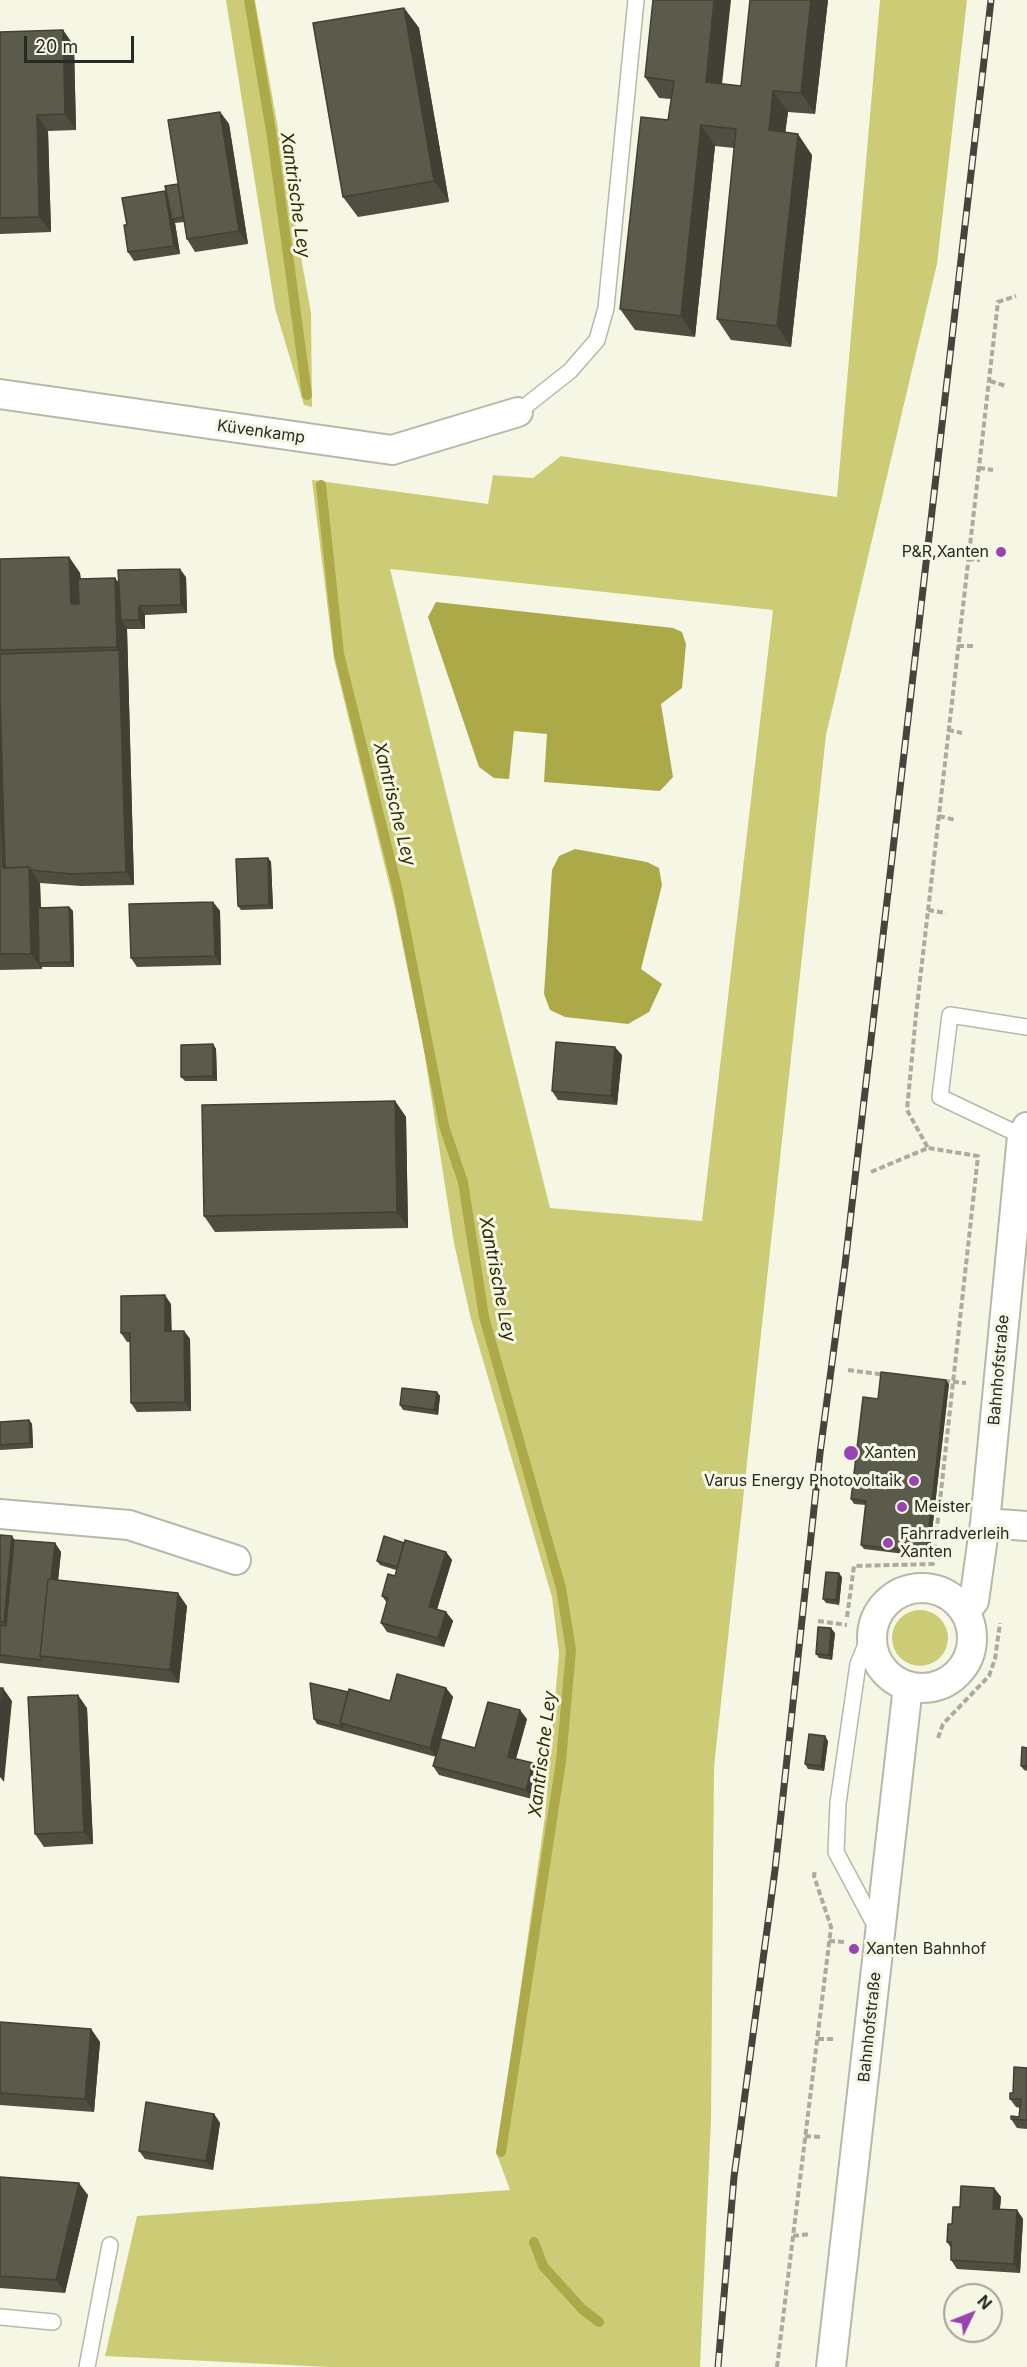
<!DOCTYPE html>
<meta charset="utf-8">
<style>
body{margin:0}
#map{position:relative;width:1027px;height:2367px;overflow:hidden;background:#f6f6e5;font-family:Inter,sans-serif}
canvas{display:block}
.north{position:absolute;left:943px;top:2283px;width:60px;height:60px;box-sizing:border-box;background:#f6f6e5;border:2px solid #a4a497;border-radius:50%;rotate:47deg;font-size:16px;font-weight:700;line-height:24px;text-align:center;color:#292923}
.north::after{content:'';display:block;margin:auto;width:21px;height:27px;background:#9844b1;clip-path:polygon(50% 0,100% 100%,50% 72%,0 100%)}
.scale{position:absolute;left:24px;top:36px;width:110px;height:27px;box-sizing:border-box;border:3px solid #292923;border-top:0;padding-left:8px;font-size:18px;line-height:21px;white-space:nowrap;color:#292923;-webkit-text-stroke:4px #f6f6e5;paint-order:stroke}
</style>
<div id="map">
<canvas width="1027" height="2367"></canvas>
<div class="north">N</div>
<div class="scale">20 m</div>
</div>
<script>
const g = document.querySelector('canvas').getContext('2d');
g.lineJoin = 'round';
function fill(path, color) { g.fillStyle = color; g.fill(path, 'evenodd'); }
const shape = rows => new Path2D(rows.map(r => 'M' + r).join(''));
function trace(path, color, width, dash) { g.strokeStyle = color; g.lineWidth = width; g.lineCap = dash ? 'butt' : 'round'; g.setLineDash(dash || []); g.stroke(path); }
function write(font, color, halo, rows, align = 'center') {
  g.font = font + ' Inter,sans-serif'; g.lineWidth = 6; g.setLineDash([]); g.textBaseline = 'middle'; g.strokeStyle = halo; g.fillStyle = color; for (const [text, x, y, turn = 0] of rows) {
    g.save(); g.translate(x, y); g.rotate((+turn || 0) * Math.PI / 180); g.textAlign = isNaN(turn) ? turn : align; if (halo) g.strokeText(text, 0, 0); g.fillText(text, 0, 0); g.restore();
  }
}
fill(shape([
 [226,0,255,0,311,313,312,407,304,405,275,308],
 [880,0,967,0,937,264,826,735,714,1767,711,2120,700,2367,329,2367,105,2356,137,2216,510,2190,497,2155,545,1816,559,1653,552,1597,471,1319,454,1243,423,1044,395,908,334,659,312,480,488,504,493,475,533,478,561,456,837,497],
 [390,569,773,610,702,1221,550,1208],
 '892 1638a28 28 0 1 1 56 0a28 28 0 1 1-56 0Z'
]), '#cdcc76');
fill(shape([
 [436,602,673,628,682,632,686,644,682,688,661,704,673,777,660,791,544,782,547,734,514,731,509,779,494,778,479,767,428,617],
 [575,849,647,862,659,868,662,885,641,969,662,984,649,1012,628,1024,565,1017,550,1010,544,994,552,870,559,856]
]), '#aba948');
trace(shape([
 [249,0,272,137,307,395],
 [321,485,339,654,397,887,444,1126,463,1182,484,1317,561,1588,571,1650,561,1761,501,2152],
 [534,2242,543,2266,582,2309,599,2322]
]), '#aba948', 10);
const lane = shape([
 [518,412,570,371,597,340,606,308,636,0],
 [1022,1136,940,1097,950,1015,1027,1027],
 [873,1628,858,1664,838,1803,836,1852,877,1929],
 [0,2317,53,2322],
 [87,2367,110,2245]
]);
const street = shape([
 [0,394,392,450,518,412],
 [0,1514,129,1525,236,1560],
 [985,1523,1027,1526],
 '872 1638a50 50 0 1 1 100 0a50 50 0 1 1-100 0Z',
 [965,1612,974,1601,985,1523,1022,1136,1027,1127],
 [831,2367,908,1686]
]);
trace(lane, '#b7b8a8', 18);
trace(street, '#b7b8a8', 32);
trace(shape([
 [990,381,1006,386],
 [979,468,993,470],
 [968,559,980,560],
 [958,646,974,646],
 [948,730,962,733],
 [939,816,955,820],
 [928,910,946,913],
 [871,1172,928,1148,907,1110,916,1015,998,302,1016,296],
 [848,1370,886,1375],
 [944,1381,966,1383],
 [847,1617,854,1566,933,1564,978,1156,928,1148],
 [818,1621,847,1625],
 [938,1738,943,1724,989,1676,995,1659,1000,1623],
 [829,1941,846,1942],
 [818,2039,834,2039],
 [805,2136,821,2137],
 [793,2236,810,2234],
 [777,2367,831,1927,814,1876,815,1870]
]), '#abab9e', 4, [6, 3]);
trace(lane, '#fff', 15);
trace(street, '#fff', 28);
const rail = shape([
 [718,2367,734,2177,775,1870,820,1453,845,1265,991,0]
]);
trace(rail, '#45453e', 7);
trace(rail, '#f6f6e5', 4.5, [14]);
fill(shape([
 [750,0,828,0,815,114,788,112,785,132,812,155,791,347,731,340,717,319,734,148,715,146,695,337,635,330,620,309,668,120,671,99,659,98,645,77,741,86],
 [404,8,419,28,449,202,358,217,343,197],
 [63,30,74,46,76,130,48,131,51,232,0,234,0,32],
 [220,112,229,124,248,244,195,252,187,239,184,222,175,223,180,254,134,261,128,252,127,225,178,184],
 [69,557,80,573,81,579,115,578,119,583,186,577,187,613,145,615,145,629,127,629,134,885,81,886,40,883,41,907,69,907,73,911,74,967,42,967,42,969,0,970,0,559],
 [268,858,271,862,273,909,241,910,238,906],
 [213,902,220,911,221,965,137,967,131,958],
 [213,1044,216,1049,217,1081,185,1081,181,1077],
 [622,1055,617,1105,558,1100,552,1091],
 [395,1101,406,1117,408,1228,215,1232,204,1216],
 [171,1304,171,1331,184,1331,190,1339,191,1411,137,1412,131,1403,130,1342,127,1342,121,1333],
 [949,1384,929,1557,864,1549,861,1545,866,1505,854,1504,851,1499,878,1399],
 [437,1392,440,1396,438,1415,403,1410,400,1405],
 [29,1420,32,1424,33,1448,0,1450,0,1422],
 [0,1535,14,1540,55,1543,61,1552,58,1580,187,1606,179,1683,0,1663],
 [404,1543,446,1552,452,1560,437,1609,446,1612,453,1621,444,1647,387,1632,381,1623,387,1603,382,1596,395,1576,396,1570,380,1565,377,1561],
 [842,1577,839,1605,826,1603,823,1599],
 [835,1633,832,1660,819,1658,816,1654],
 [446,1688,453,1697,441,1739,475,1748,527,1719,516,1759,539,1772,532,1799,439,1775,433,1766,436,1757,317,1724,314,1719,348,1692,390,1701],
 [87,1708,93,1844,44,1847,35,1834],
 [828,1741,824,1771,808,1769,805,1764],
 [1027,1748,1027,1771,1024,1770,1021,1766],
 [0,2022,91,2029,100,2042,94,2112,0,2105],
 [1027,2068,1027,2129,1017,2128,1011,2119,1019,2117,1020,2108,1016,2107,1010,2099],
 [214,2114,220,2123,213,2170,145,2159,139,2151],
 [0,2177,88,2195,65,2293,0,2288],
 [994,2188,1001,2197,1000,2209,1017,2210,1023,2219,1020,2273,957,2269,951,2260,951,2248,947,2242,952,2224,960,2207]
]), '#4e4e41');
fill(shape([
 [714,0,731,0,720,103,706,82],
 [811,0,828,0,815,114,801,93],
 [404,8,419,28,449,202,434,181],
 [63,30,74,46,76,130,65,114],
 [773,91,788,112,783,151,769,130],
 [220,112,229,124,248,244,239,231],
 [37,115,48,131,51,232,39,217],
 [701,125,715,146,695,337,681,316],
 [798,134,812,155,791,347,777,326],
 [165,191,172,200,172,219,175,223,180,254,174,246],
 [69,557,80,573,82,620,71,604],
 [180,569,186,577,187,613,181,605],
 [115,578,126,593,121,620,127,629,134,885,126,872,119,650,117,647],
 [139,606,145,615,145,629,139,620],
 [0,656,14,871,3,868,0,770],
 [268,858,271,862,273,909,269,905],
 [29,867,40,883,42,963,39,963,42,967,42,969,31,954],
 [213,902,220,911,221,965,215,956],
 [69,907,73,911,74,967,71,962],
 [213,1044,216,1049,217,1081,213,1076],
 [615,1047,622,1055,617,1105,611,1096],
 [395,1101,406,1117,408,1228,397,1212],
 [165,1295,171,1304,172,1339,165,1331],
 [184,1331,190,1339,191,1411,185,1402],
 [946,1380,949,1384,929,1557,926,1553],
 [437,1392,440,1396,438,1415,434,1410],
 [29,1420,32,1424,33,1448,30,1443],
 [12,1536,21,1549,13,1635,4,1622],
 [55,1543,61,1552,50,1657,43,1656],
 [446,1552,452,1560,435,1616,429,1607],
 [839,1573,842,1577,839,1605,836,1600],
 [178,1593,187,1606,179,1683,170,1670],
 [446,1612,453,1621,444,1647,438,1638],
 [831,1628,835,1633,832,1660,829,1655],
 [3,1688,12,1701,4,1782,0,1777,0,1719],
 [446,1688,453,1697,436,1757,430,1748],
 [78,1695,87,1708,93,1844,84,1832],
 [520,1710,527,1719,514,1765,508,1757],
 [825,1736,828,1741,824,1771,821,1766],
 [533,1763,539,1772,532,1799,526,1790],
 [91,2029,100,2042,94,2112,85,2099],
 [214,2114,220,2123,213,2170,206,2161],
 [79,2183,88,2195,65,2293,56,2280],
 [994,2188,1001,2197,999,2218,993,2209],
 [1017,2210,1023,2219,1020,2273,1014,2264]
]), '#404035');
const building = shape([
 [653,0,714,0,706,82,741,86,750,0,811,0,801,93,773,91,769,130,798,134,777,326,717,319,736,129,701,125,681,316,620,309,641,117,668,120,674,81,645,77,653,0],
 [404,8,434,181,343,197,313,23,404,8],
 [63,30,65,114,37,115,39,217,0,218,0,32,63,30],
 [220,112,239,231,187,239,168,120,220,112],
 [178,184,183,217,172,219,165,186,178,184],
 [165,191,174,246,128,252,124,225,127,225,122,198,165,191],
 [69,557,71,604,79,604,78,579,115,578,117,647,0,650,0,559,69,557],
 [180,569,181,605,139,606,139,620,121,620,118,570,180,569],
 [119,650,126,872,72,874,31,870,29,867,5,868,0,696,0,654,119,650],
 [0,770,3,868,29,867,31,954,0,954,0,770],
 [268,858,269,905,238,906,236,859,268,858],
 [213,902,215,956,131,958,129,904,213,902],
 [69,907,71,962,39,963,38,908,69,907],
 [556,1042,615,1047,611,1096,552,1091,556,1042],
 [213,1044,213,1076,181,1077,181,1045,213,1044],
 [395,1101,397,1212,204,1216,202,1105,395,1101],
 [165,1295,165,1331,184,1331,185,1402,131,1403,130,1333,121,1333,121,1296,165,1295],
 [881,1372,946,1380,926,1553,861,1545,866,1501,851,1499,863,1397,878,1399,881,1372],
 [402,1388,437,1392,434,1410,400,1405,402,1388],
 [29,1420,30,1443,0,1445,0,1422,29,1420],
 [0,1535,12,1536,4,1622,0,1622,0,1535],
 [384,1536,404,1543,397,1567,377,1561,384,1536],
 [14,1540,55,1543,51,1579,48,1579,40,1656,42,1660,0,1655,0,1625,6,1626,14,1540],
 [405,1540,446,1552,429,1607,446,1612,438,1638,381,1623,388,1598,382,1596,388,1574,395,1576,405,1540],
 [826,1572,839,1573,836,1600,823,1599,826,1572],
 [48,1579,178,1593,170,1670,40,1656,48,1579],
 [818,1627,831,1628,829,1655,816,1654,818,1627],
 [397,1674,446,1688,430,1748,340,1723,349,1689,390,1701,397,1674],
 [310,1683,348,1692,340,1723,343,1727,314,1719,310,1683],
 [0,1688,3,1688,0,1719,0,1688],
 [78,1695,84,1832,35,1834,28,1697,78,1695],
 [488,1702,520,1710,508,1757,533,1763,526,1790,433,1766,441,1739,475,1748,488,1702],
 [809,1734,825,1736,821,1766,805,1764,809,1734],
 [1022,1747,1027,1748,1027,1766,1021,1766,1022,1747],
 [0,2022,91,2029,85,2099,0,2093,0,2022],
 [1014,2067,1027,2068,1027,2120,1011,2119,1011,2116,1019,2117,1021,2099,1010,2099,1010,2093,1013,2093,1014,2067],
 [146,2102,214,2114,206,2161,139,2151,146,2102],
 [0,2177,79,2183,56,2280,0,2276,0,2177],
 [961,2186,994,2188,993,2209,1017,2210,1014,2264,951,2260,951,2242,947,2242,948,2224,952,2224,953,2207,960,2207,961,2186]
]);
fill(building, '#5b5b4c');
trace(building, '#404035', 1.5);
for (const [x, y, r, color] of [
 [1001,552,6,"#9844b1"],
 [851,1453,8,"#9844b1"],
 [914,1481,6,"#9844b1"],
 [902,1507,6,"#9844b1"],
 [888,1543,6,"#9844b1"],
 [854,1949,6,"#9844b1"]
]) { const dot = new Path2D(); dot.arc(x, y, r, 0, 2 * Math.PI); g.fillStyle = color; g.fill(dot); trace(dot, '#f6f6e5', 2); }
write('16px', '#292923', '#f6f6e5', [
 ["Küvenkamp",261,432,8],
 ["Bahnhofstraße",999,1370,-85],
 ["Bahnhofstraße",870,2027,-84]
]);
write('16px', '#292923', '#f6f6e5', [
 ["P&R,Xanten",989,552,"right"],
 ["Xanten",864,1453],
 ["Varus Energy Photovoltaik",902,1481,"right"],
 ["Meister",914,1507],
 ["Fahrradverleih",900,1534],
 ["Xanten",900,1552],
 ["Xanten Bahnhof",866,1949]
], 'left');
write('italic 18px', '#2e2c02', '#f6f6e5', [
 ["Xantrische Ley",295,195,82],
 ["Xantrische Ley",394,804,76],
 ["Xantrische Ley",497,1279,79],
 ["Xantrische Ley",543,1754,-83]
]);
</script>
